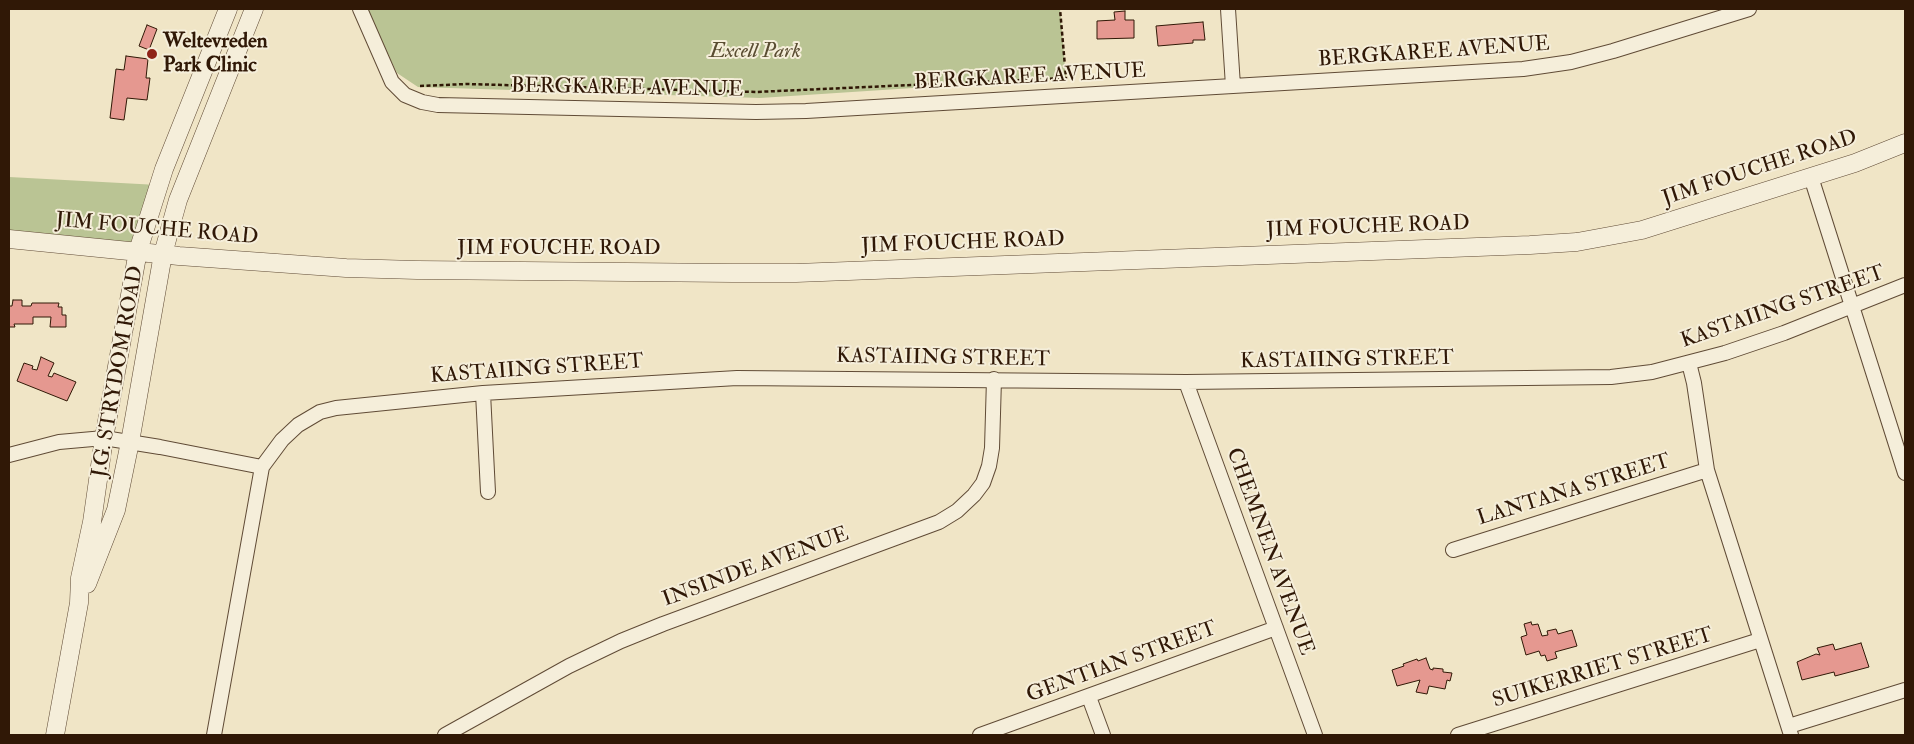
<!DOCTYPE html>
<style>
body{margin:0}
#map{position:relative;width:1914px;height:744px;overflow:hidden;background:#f0e5c6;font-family:"IM FELL Double Pica",serif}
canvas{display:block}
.frame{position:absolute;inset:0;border:10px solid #301806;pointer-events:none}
</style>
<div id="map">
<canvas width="1914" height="744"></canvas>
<div class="frame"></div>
</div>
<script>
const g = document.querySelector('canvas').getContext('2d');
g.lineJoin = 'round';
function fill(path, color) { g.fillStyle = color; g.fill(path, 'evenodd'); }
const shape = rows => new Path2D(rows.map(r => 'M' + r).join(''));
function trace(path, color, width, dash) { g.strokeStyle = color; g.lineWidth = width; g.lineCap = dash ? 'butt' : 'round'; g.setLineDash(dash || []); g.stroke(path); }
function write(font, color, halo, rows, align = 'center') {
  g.font = font + ' "IM FELL Double Pica",serif'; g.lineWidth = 4; g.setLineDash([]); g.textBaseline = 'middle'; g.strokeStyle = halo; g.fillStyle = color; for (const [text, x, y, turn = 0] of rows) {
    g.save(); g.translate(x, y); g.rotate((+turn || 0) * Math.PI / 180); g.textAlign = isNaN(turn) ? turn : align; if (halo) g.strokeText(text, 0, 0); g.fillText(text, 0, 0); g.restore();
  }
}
fill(shape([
 [366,9,1060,9,1066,78,760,98,418,87,397,73],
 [9,177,158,185,137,250,9,241]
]), '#bac494');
const building = shape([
 [1125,11,1125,20,1134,20,1134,38,1097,39,1097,21,1115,20,1114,12,1125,11],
 [1203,22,1205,40,1193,40,1193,43,1158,46,1156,26,1203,22],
 [147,25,157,29,149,50,139,46,147,25],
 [126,56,148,59,146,78,150,78,147,100,127,98,124,120,110,118,116,69,124,70,126,56],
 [13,300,22,300,22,306,31,306,32,303,59,303,58,307,62,307,62,315,66,315,66,327,50,327,51,317,33,317,33,324,14,324,15,327,9,327,9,306,12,306,13,300],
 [41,357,54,363,48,376,52,377,54,373,76,382,67,401,17,381,24,363,33,366,32,369,37,370,41,357],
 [1531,622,1532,625,1538,624,1542,636,1548,635,1547,631,1556,629,1558,634,1572,630,1577,646,1555,652,1557,658,1547,661,1545,655,1541,656,1539,651,1526,655,1521,637,1527,635,1524,624,1531,622],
 [1861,643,1869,667,1835,676,1834,672,1802,680,1797,662,1816,654,1820,655,1817,648,1833,644,1835,650,1861,643],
 [1426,658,1430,669,1433,670,1433,668,1443,669,1443,672,1452,673,1450,681,1447,680,1445,689,1429,686,1427,694,1416,692,1420,680,1397,686,1392,670,1404,666,1403,664,1417,659,1418,661,1426,658]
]);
fill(building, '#e59890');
trace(building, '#301806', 1);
const minor = shape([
 [360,9,392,82,405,95,422,102,438,105,756,112,806,111,1523,69,1571,62,1613,51,1749,9],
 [1228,9,1233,86],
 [1811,177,1905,473],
 [1689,363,1694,383,1707,470,1791,735],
 [1186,382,1315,735],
 [483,393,488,492],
 [9,455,59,442,104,438,160,447,262,467],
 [1453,550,1707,470],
 [1089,697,1103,735],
 [1789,726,1905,690],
 [214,735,262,467,282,440,298,425,320,412,336,408,483,393,737,378,1186,382,1611,377,1652,372,1725,353,1784,333,1905,285],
 [445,735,569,666,621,641,663,624,939,522,957,511,974,495,983,483,989,466,992,448,994,379],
 [980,735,1276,628],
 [1458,735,1760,640]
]);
const tertiary = shape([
 [9,239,179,256,346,268,417,270,732,273,796,273,1530,245,1577,242,1642,230,1855,163,1905,143],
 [87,584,116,510,130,442,163,254,178,200,254,9],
 [55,735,79,603,80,578,92,522,104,438,138,251,164,169,228,9]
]);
trace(minor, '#604b36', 16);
trace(tertiary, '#604b36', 19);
trace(shape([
 [420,86,467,84,756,92,1066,78,1060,9]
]), '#301806', 2.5, [4, 2.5]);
trace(minor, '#f5eeda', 14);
trace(tertiary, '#f5eeda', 18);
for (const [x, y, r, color] of [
 [152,54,6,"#8f2418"]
]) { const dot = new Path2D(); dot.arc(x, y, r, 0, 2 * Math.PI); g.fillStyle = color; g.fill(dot); trace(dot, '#f5eeda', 2); }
write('bold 21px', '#301806', '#f5eeda', [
 ["Weltevreden",163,42],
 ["Park Clinic",163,66]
], 'left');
write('italic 21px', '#594c31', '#f5eeda', [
 ["Excell Park",755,52]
]);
write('21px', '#301806', '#f5eeda', [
 ["BERGKAREE AVENUE",1434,53,-4],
 ["BERGKAREE AVENUE",1030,78,-3],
 ["BERGKAREE AVENUE",627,89,1],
 ["JIM FOUCHE ROAD",1760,169,-18],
 ["JIM FOUCHE ROAD",1368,228,-2],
 ["JIM FOUCHE ROAD",157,230,5],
 ["JIM FOUCHE ROAD",963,244,-2],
 ["JIM FOUCHE ROAD",559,249],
 ["KASTAIING STREET",1783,308,-19],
 ["KASTAIING STREET",943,359,1],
 ["KASTAIING STREET",1347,361,-1],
 ["KASTAIING STREET",537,370,-4],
 ["J.G. STRYDOM ROAD",119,372,-80],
 ["LANTANA STREET",1574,491,-17],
 ["CHEMNEN AVENUE",1269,552,70],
 ["INSINDE AVENUE",756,568,-20],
 ["GENTIAN STREET",1122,663,-20],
 ["SUIKERRIET STREET",1603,669,-17]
]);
</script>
